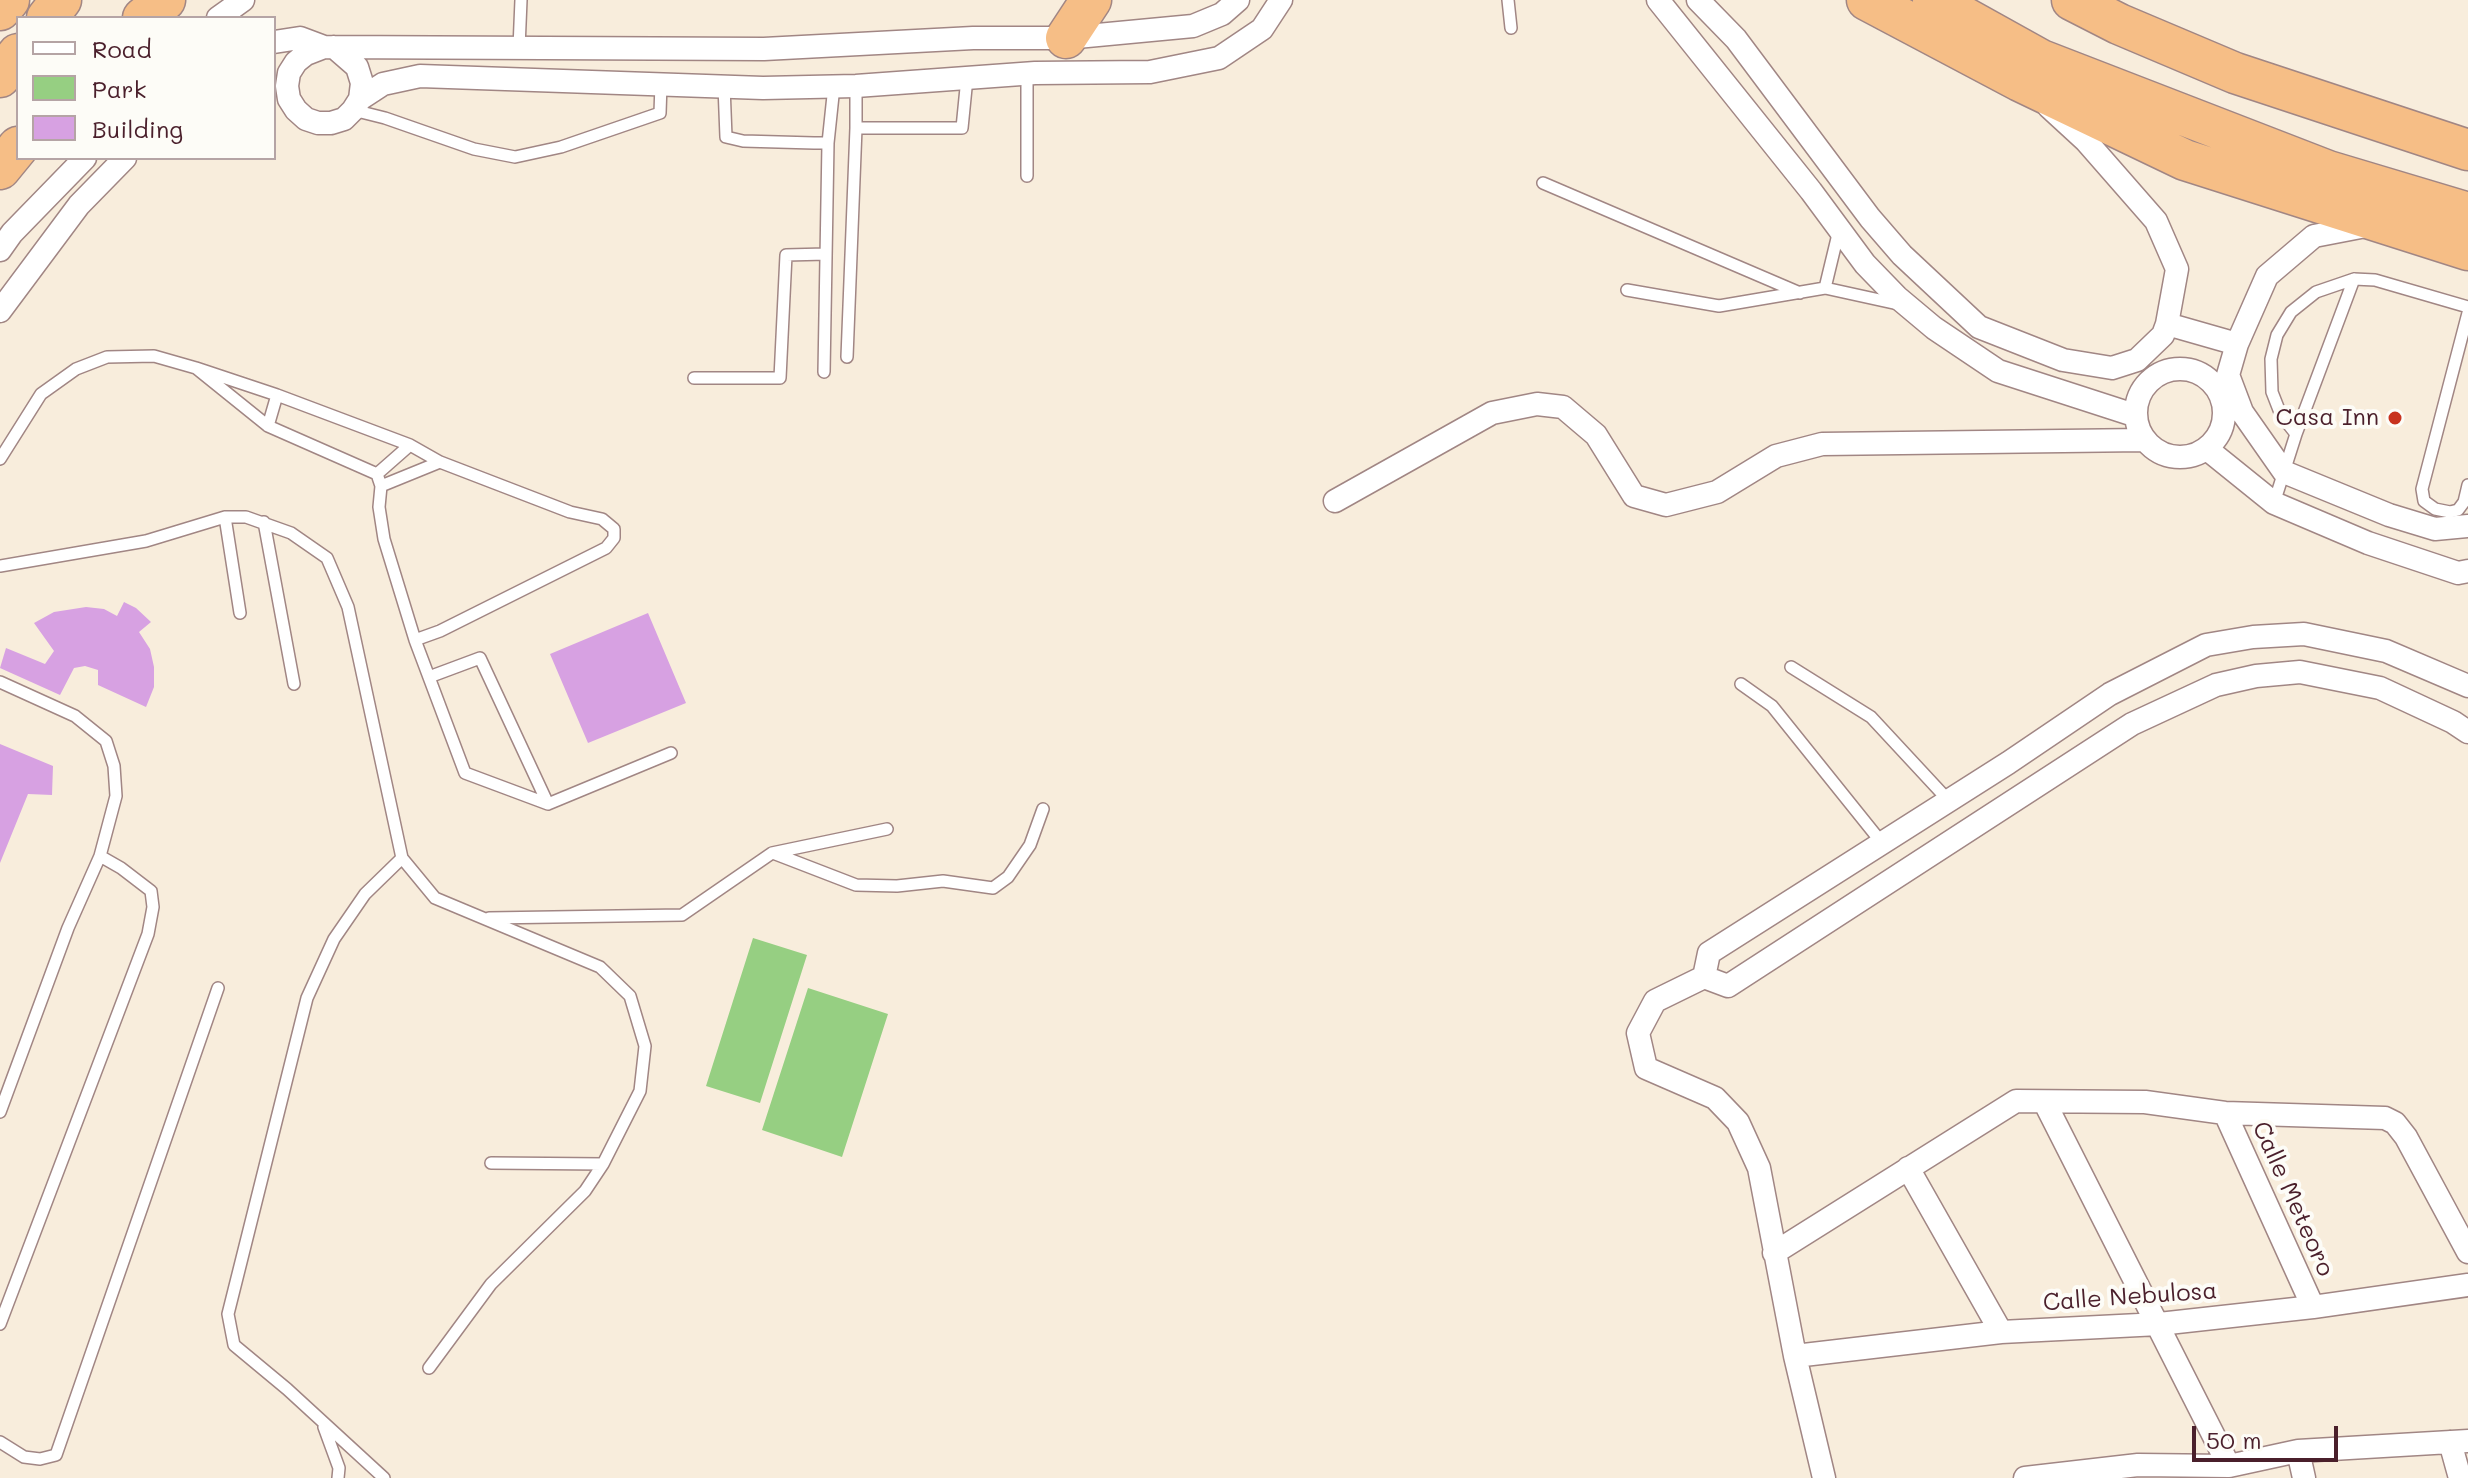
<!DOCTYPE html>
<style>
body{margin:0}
#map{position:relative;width:2468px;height:1478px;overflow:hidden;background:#f8eddc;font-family:Mali,sans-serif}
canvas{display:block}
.legend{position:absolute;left:16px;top:16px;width:260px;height:144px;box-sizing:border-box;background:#fdfcf7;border:2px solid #b5a4a5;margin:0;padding:10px 14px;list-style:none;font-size:24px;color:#4a1f2b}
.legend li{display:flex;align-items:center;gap:16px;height:40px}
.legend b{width:40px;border:2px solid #b5a4a5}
.scale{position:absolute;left:2192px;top:1426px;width:146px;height:36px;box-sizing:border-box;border:4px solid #4a1f2b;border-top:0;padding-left:10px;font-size:24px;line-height:28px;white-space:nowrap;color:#4a1f2b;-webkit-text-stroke:6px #fdfcf7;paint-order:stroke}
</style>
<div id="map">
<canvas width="2468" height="1478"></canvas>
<ul class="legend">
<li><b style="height:10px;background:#fff"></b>Road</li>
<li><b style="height:22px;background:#96cf82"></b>Park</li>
<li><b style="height:22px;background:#d7a1e2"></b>Building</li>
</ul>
<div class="scale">50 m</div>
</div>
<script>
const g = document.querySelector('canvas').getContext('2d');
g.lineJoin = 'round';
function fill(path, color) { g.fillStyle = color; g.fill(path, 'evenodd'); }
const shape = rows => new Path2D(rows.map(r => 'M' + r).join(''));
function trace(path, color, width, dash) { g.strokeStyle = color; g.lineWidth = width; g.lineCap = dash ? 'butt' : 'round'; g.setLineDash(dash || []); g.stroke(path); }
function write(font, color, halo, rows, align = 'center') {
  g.font = font + ' Mali,sans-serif'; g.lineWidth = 8; g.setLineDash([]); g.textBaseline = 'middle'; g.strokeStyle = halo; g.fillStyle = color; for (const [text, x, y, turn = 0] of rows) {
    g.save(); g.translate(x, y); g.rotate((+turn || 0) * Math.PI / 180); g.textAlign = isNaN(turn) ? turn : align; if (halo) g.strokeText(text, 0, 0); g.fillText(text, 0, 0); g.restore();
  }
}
fill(shape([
 [753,938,807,955,760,1103,706,1086],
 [808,988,888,1014,842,1157,762,1130]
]), '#96cf82');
fill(shape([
 [124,602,136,608,151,622,139,632,150,649,154,667,154,687,146,707,98,685,98,670,85,666,74,668,60,695,0,668,6,648,45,664,54,651,34,623,54,612,86,607,104,609,117,616],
 [648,613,686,703,588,743,550,654],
 [0,744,53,766,52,795,28,794,0,863]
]), '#d7a1e2');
const service = shape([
 [1508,0,1511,28],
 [519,48,521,0],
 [1027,74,1027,176],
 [724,86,726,137,743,141,814,143,828,143,834,86],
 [856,86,856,128,962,128,967,78],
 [353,110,385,118,474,149,515,157,561,147,660,113,661,84],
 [1543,183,1800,293],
 [1825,288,1839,230],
 [1627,290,1719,306,1825,288,1898,304],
 [2468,313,2422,489,2424,501,2435,509,2450,512,2458,510,2464,502,2468,485],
 [847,357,856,128],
 [824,372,828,143],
 [694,378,780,378,786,255,826,254],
 [268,426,277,395],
 [2296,434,2354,279],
 [0,459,41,394,76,369,107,357,154,356,196,368,277,395,410,445,440,462,570,512,602,519,614,529,614,538,606,548,440,631,415,640,384,539,379,507,381,486,377,474,268,426,196,368],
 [377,474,410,445],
 [381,486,440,462],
 [2274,503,2296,434,2281,415,2272,392,2271,359,2277,335,2291,312,2316,292,2354,279,2375,280,2468,307],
 [225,517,240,613],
 [264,522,294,684],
 [0,566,146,541,225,517,246,517,291,533,327,558,348,607,402,858,365,894,334,939,307,998,228,1314,234,1345,287,1389,384,1478],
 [415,640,465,773,548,804,671,753],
 [1791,667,1871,717,1949,801],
 [429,677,480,658,548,804],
 [0,682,75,716,106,741,114,766,116,796,100,856,68,928,0,1112],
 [1741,684,1772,706,1882,843],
 [773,853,856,885,897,886,943,881,993,888,1008,877,1030,845,1043,809],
 [402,858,435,898,600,967,630,996,645,1046,640,1091,603,1164,585,1191,491,1284,429,1368],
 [489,918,682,915,772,853,887,829],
 [491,1163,603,1164],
 [0,1324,148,934,153,907,151,891,121,868,100,856],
 [324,1427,339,1468,338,1478],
 [0,1442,24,1457,40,1459,56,1455,218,988]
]);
const minor = shape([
 [1658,0,1811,191,1865,264,1897,297,1934,328,1998,371,2134,415],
 [1698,0,1736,39,1870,218,1902,255,1979,327,2063,360,2112,368,2137,360,2163,335,2167,324,2177,269,2156,221,2086,141,2049,107],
 [218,18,243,0],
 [274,42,300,38,324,47,764,49,973,38,1066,38,1193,26,1222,14,1238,0],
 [324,47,306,54,296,62,289,73,287,86,289,99,296,110,306,119,318,123,331,123,344,119,353,110,360,99,362,83,357,67,334,47],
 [360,99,383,84,420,76,763,88,856,86,1035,73,1150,72,1219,58,1262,29,1281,0],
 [2371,225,2314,236,2267,276,2237,344,2228,375,2242,412,2284,472,2389,515,2435,529,2468,526],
 [0,250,12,233,85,158],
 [0,311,79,205,125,158],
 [2167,324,2237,344],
 '2136 413a44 44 0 1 1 88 0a44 44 0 1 1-88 0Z',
 [2207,449,2274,503,2368,543,2458,573,2468,571],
 [1335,501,1492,413,1537,404,1563,407,1596,435,1634,496,1666,505,1717,492,1776,456,1822,444,2143,440],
 [1704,977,1709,953,2008,763,2110,694,2206,645,2253,637,2304,634,2386,651,2468,686],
 [2045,1103,2229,1466],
 [2225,1113,2313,1307],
 [1908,1168,2001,1332],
 [1774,1253,2016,1101,2145,1102,2225,1113,2385,1118,2395,1123,2406,1137,2468,1252],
 [1795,1356,2001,1332,2159,1324,2313,1307,2468,1285],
 [2450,1442,2460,1478],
 [2298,1451,2304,1478],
 [1824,1478,1795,1356,1759,1168,1738,1122,1715,1098,1646,1068,1638,1033,1655,1001,1704,977,1728,986,2132,724,2216,685,2256,676,2300,672,2380,688,2453,722,2468,732],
 [2025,1478,2138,1465,2229,1466,2298,1451,2468,1441]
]);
const motorway = shape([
 [1867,0,2020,81,2185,160,2468,250],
 [1933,0,2041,60,2328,171,2468,213],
 [2072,0,2119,24,2235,73,2468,150],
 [0,10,9,0],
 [47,18,61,0],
 [143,18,165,0],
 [1066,38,1091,0],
 [0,77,18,54],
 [0,169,18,147]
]);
trace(service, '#a18684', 14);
trace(minor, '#a18684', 25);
trace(motorway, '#a18684', 43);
trace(service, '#fff', 11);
trace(minor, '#fff', 22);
trace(motorway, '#f6be86', 40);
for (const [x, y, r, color] of [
 [2395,418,8,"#c8321e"]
]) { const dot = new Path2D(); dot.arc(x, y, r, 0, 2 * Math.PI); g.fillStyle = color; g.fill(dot); trace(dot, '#fdfcf7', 3); }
write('24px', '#4a1f2b', '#fdfcf7', [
 ["Casa Inn",2379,418]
], 'right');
write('24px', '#4a1f2b', '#fdfcf7', [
 ["Calle Meteoro",2293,1199,66],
 ["Calle Nebulosa",2130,1297,-4]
]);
</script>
